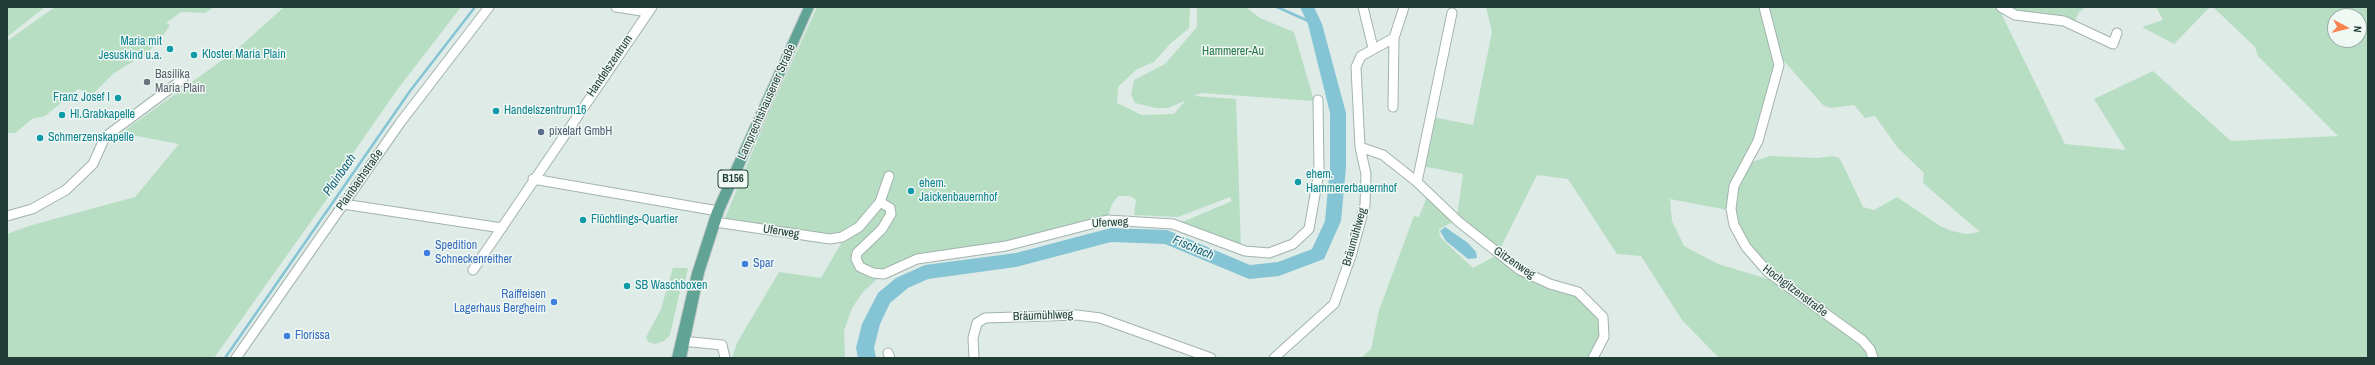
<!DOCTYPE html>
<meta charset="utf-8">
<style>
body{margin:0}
#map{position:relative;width:2375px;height:365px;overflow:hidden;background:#dfebe7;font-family:"Archivo Narrow",sans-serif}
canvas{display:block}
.frame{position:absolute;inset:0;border:8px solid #1f3c36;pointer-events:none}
.north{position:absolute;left:2327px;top:8px;width:40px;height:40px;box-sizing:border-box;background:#f0f8f4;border:1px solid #9cada8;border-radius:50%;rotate:97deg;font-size:11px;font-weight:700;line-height:16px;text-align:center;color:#1f3c36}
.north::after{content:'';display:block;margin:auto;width:14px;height:18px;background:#fa824f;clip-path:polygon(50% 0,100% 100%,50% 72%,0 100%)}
</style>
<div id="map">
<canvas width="2375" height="365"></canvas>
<div class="frame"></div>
<div class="north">N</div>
</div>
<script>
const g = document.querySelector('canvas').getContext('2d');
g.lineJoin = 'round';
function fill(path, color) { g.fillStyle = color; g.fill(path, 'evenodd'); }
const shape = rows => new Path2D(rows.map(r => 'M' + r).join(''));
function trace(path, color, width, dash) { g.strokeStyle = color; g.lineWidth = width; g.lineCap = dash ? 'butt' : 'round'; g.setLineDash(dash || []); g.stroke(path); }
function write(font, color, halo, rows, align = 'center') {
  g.font = font + ' "Archivo Narrow",sans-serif'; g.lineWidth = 3; g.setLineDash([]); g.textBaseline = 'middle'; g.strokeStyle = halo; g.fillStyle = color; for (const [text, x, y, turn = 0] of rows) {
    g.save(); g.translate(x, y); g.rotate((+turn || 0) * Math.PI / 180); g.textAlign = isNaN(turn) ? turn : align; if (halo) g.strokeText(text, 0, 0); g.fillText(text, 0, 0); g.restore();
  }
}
fill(shape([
 [7,7,45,7,7,37],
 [55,7,214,7,205,13,181,12,166,23,170,25,160,40,146,54,114,73,93,94,78,89,45,116,32,119,15,133,7,133,7,41],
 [284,7,461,7,397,90,349,159,334,189,214,358,7,358,7,234,32,225,135,197,179,144,121,133,235,51],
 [817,7,1190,7,1189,28,1170,44,1154,62,1137,69,1118,87,1117,103,1142,115,1174,114,1185,101,1168,108,1156,108,1135,103,1131,94,1134,80,1165,64,1197,27,1197,7,1246,7,1260,18,1294,32,1314,101,1201,93,1194,96,1236,99,1241,248,1180,223,1232,201,1230,197,1178,217,1134,215,1136,200,1130,196,1118,196,1112,204,1108,216,1079,222,1030,238,941,252,878,278,863,292,852,308,844,331,845,358,732,358,737,343,779,272,821,278,843,240,835,236,728,221,725,218,766,119],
 [1486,7,1763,7,1777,62,1764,121,1728,210,1670,199,1672,221,1684,246,1718,264,1778,282,1855,338,1865,349,1868,358,1719,358,1682,320,1641,256,1617,254,1568,179,1537,175,1499,251,1457,216,1463,174,1422,166,1433,117,1473,125,1492,32],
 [1766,7,2086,7,2079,12,2074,23,2019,14,2011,9,2002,15,2065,144,2126,150,2094,99,2153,71,2231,141,2338,136,2258,56,2255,47,2213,7,2368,7,2368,358,1874,358,1872,351,1756,258,1734,217,1734,194,1752,162,1770,156,1818,158,1833,156,1839,158,1843,165,1863,207,1874,210,1897,197,1940,226,1952,231,1966,234,1980,232,1923,183,1924,173,1898,148,1875,116,1865,118,1854,105,1830,108,1823,105,1782,59],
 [2335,16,2359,16,2359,40,2335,40],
 [2156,7,2210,7,2174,44,2142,27,2163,20],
 [1427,196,1455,221,1439,229,1440,237,1473,268,1495,256,1524,277,1540,285,1564,290,1577,295,1597,314,1603,331,1590,358,1361,358,1371,349,1379,310,1414,216,1419,217],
 [673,268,688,268,684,286,680,291,670,335,664,341,655,344,648,342,646,337,661,309]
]), '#b7dec3');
fill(shape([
 [1445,227,1468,243,1476,252,1477,258,1468,259,1446,241,1440,231]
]), '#84c4d4');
trace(shape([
 [1277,7,1315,24],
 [225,358,410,91,475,7]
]), '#84c4d4', 2.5);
fill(shape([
 [1300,7,1314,7,1322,24,1346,113,1346,167,1341,221,1324,259,1279,276,1249,279,1165,244,1111,242,1016,267,928,279,908,288,890,303,880,324,874,348,876,358,858,358,856,348,862,324,878,293,896,278,925,265,1016,253,1111,228,1167,230,1250,265,1278,262,1312,249,1325,221,1330,167,1330,113,1308,24,1300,7]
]), '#84c4d4');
const street = shape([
 [616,7,648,12],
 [1363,7,1373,48],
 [1764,7,1779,65,1758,141,1734,186,1731,209,1734,225,1746,247,1768,272,1862,340,1870,349,1873,358],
 [2001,7,2015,15,2064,21,2113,44,2117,33],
 [1393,107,1394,38,1404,7],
 [1360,147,1383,155,1417,182,1459,222,1520,270,1550,284,1578,292,1603,317,1604,337,1593,358],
 [533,179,718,211],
 [1417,182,1452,13],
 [880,202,890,208,891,214,882,229,857,253,856,259,860,267,873,273,884,274,917,259,1006,246,1107,220,1173,224,1245,251,1269,253,1293,244,1309,229,1319,172,1318,100],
 [343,204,502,228],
 [7,216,32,209,66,190,93,164,105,137,183,79],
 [715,222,830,239,842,237,859,227,880,202,889,176],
 [473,270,652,7],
 [682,341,722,345,725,358],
 [888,353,890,358],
 [236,358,400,123,489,7],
 [974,358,973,338,977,323,985,318,1077,315,1100,318,1211,358],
 [1274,358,1334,304,1351,256,1365,205,1366,174,1360,147,1356,67,1361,56,1394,38]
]);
const primary = shape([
 [804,7,814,7,724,211,704,273,686,358,672,358,692,273,712,211,804,7]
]);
trace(street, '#a2b3ae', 11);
trace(primary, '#c0c8c7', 2);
trace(street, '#fff', 9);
fill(primary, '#61a496');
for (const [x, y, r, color] of [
 [170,49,4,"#0f9aa8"],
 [194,55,4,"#0f9aa8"],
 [147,82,4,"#6b7280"],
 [118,98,4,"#0f9aa8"],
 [496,111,4,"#0f9aa8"],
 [62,115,4,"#0f9aa8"],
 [541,132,4,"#5c6f8a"],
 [40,138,4,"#0f9aa8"],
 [1298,182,4,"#0f9aa8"],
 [911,191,4,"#0f9aa8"],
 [583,220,4,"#0f9aa8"],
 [427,253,4,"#3f7fe0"],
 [745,264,4,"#3f7fe0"],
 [627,286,4,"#0f9aa8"],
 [554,302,4,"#3f7fe0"],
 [287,336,4,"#3f7fe0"]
]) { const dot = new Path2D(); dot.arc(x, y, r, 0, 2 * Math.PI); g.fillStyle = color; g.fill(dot); trace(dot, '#f0f8f4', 1.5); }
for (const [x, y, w] of [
 [733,179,30]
]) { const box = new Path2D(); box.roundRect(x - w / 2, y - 9, w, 18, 3); g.fillStyle = '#f0f8f4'; g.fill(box); trace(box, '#1f3c36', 1); }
write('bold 11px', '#1f3c36', null, [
 ["B156",733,179]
]);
write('12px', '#0d838f', '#f0f8f4', [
 ["Maria mit",162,42,"right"],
 ["Jesuskind u.a.",162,56,"right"],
 ["Kloster Maria Plain",202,55],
 ["Franz Josef I",110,98,"right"],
 ["Handelszentrum16",504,111],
 ["Hl.Grabkapelle",70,115],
 ["Schmerzenskapelle",48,138],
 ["ehem.",1306,175],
 ["Hammererbauernhof",1306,189],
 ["ehem.",919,184],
 ["Jaickenbauernhof",919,198],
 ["Flüchtlings-Quartier",591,220],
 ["SB Waschboxen",635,286]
], 'left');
write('12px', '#277549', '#f0f8f4', [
 ["Hammerer-Au",1233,52]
]);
write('12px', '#1f3c36', '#f0f8f4', [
 ["Handelszentrum",610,66,-56],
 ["Lamprechtshausener Straße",767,102,-66],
 ["Plainbachstraße",360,180,-55],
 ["Uferweg",1110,223,-3],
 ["Uferweg",781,232,9],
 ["Bräumühlweg",1355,237,-74],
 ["Gitzenweg",1514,263,34],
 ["Hochgitzenstraße",1795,291,37],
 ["Bräumühlweg",1043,316,-2]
]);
write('12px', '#5b616d', '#f0f8f4', [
 ["Basilika",155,75],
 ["Maria Plain",155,89]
], 'left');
write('12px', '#4e5e75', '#f0f8f4', [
 ["pixelart GmbH",549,132]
], 'left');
write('12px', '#366cbe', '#f0f8f4', [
 ["Spedition",435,246],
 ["Schneckenreither",435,260],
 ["Spar",753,264],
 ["Raiffeisen",546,295,"right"],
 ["Lagerhaus Bergheim",546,309,"right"],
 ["Florissa",295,336]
], 'left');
write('italic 13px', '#16657b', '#f0f8f4', [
 ["Plainbach",340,175,-55],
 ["Fischach",1193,248,23]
]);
</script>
